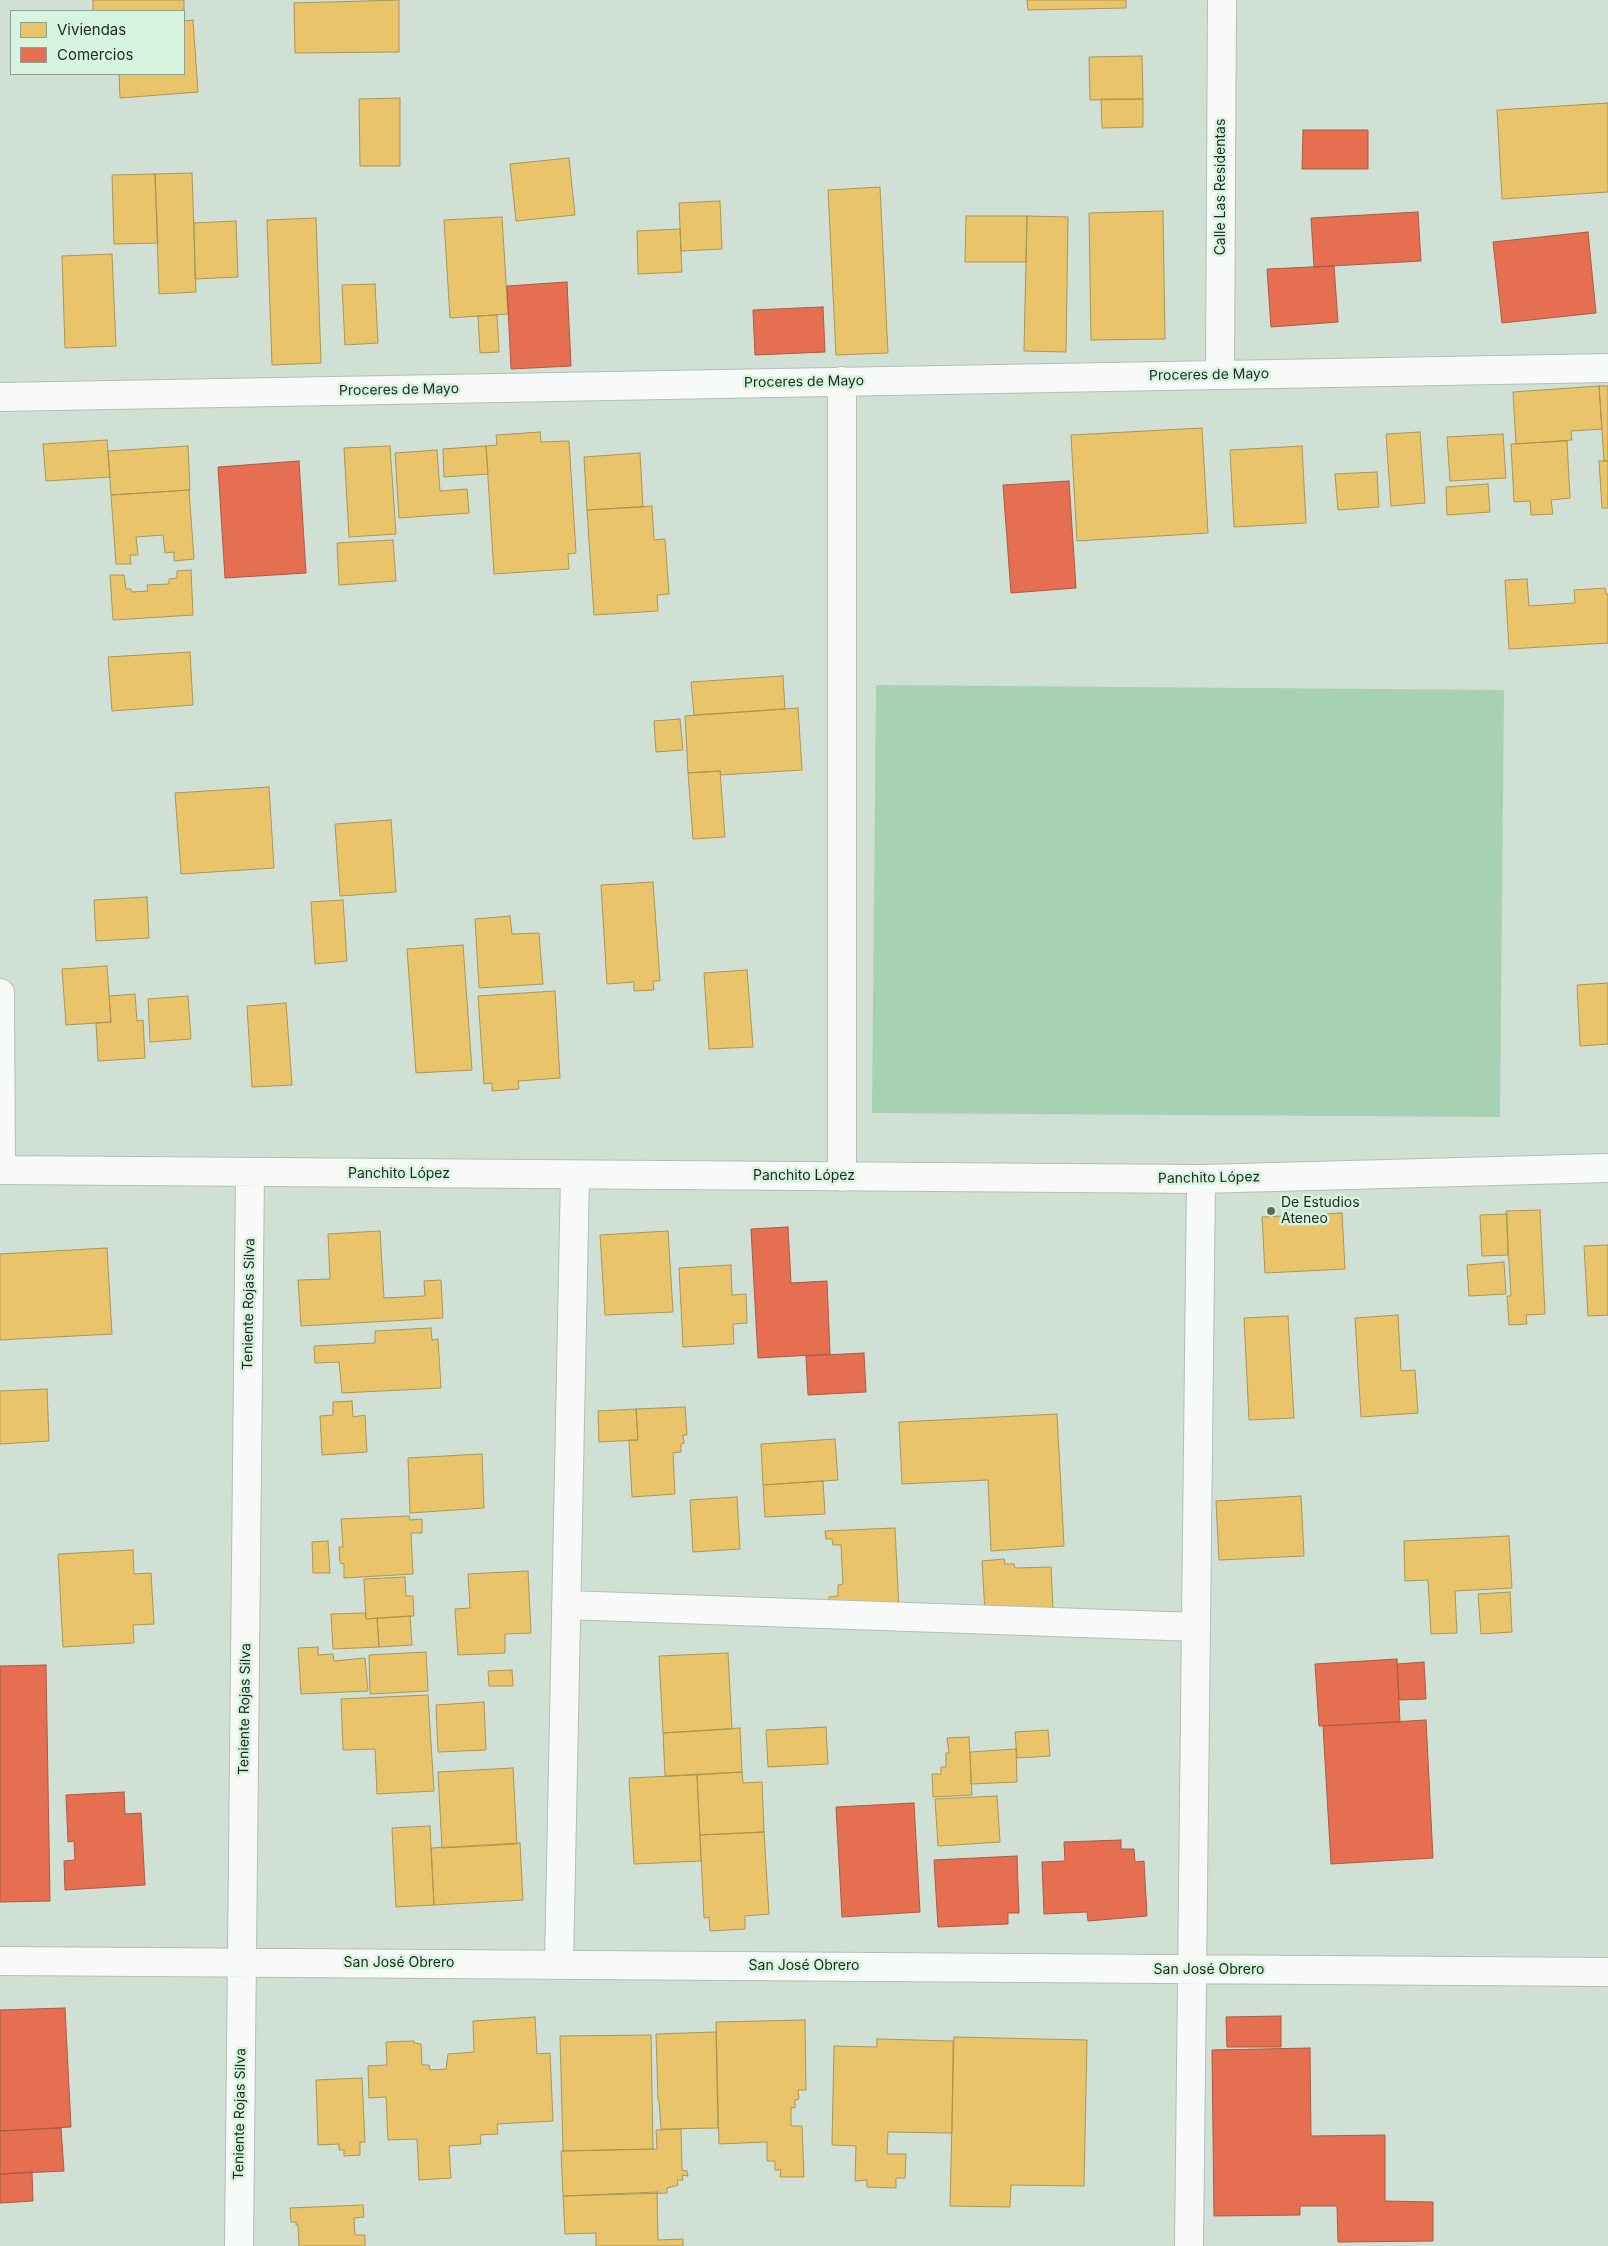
<!DOCTYPE html>
<meta charset="utf-8">
<style>
body{margin:0}
#map{position:relative;width:1608px;height:2246px;overflow:hidden;background:#d0e0d5;font-family:Inter,sans-serif}
canvas{display:block}
.legend{position:absolute;left:10px;top:10px;width:175px;height:65px;box-sizing:border-box;background:#d7f4df;border:1px solid #8da293;margin:0;padding:6px 9px;list-style:none;font-size:15px;color:#1d2820}
.legend li{display:flex;align-items:center;gap:10px;height:25px}
.legend b{width:25px;border:1px solid #8da293}
</style>
<div id="map">
<canvas width="1608" height="2246"></canvas>
<ul class="legend">
<li><b style="height:14px;background:#e9c46a"></b>Viviendas</li>
<li><b style="height:14px;background:#e76f51"></b>Comercios</li>
</ul>
</div>
<script>
const g = document.querySelector('canvas').getContext('2d');
g.lineJoin = 'round';
function fill(path, color) { g.fillStyle = color; g.fill(path, 'evenodd'); }
const shape = rows => new Path2D(rows.map(r => 'M' + r).join(''));
function trace(path, color, width, dash) { g.strokeStyle = color; g.lineWidth = width; g.lineCap = dash ? 'butt' : 'round'; g.setLineDash(dash || []); g.stroke(path); }
function write(font, color, halo, rows, align = 'center') {
  g.font = font + ' Inter,sans-serif'; g.lineWidth = 5; g.setLineDash([]); g.textBaseline = 'middle'; g.strokeStyle = halo; g.fillStyle = color; for (const [text, x, y, turn = 0] of rows) {
    g.save(); g.translate(x, y); g.rotate((+turn || 0) * Math.PI / 180); g.textAlign = isNaN(turn) ? turn : align; if (halo) g.strokeText(text, 0, 0); g.fillText(text, 0, 0); g.restore();
  }
}
fill(shape([
 [876,685,1504,690,1500,1117,872,1113]
]), '#a6d1b3');
const homes = shape([
 [93,0,184,0,184,14,184,11,93,11,93,0],
 [399,0,399,52,295,53,294,3,399,0],
 [1027,0,1126,0,1126,8,1028,10,1027,0],
 [193,20,198,92,120,98,119,74,184,74,184,21,193,20],
 [1142,56,1143,99,1090,100,1089,57,1142,56],
 [400,98,400,166,360,166,359,99,400,98],
 [1101,99,1143,99,1143,127,1102,128,1101,99],
 [1608,103,1608,192,1502,199,1497,110,1608,103],
 [569,158,575,215,516,221,510,164,569,158],
 [192,173,196,292,159,294,155,174,192,173],
 [155,174,158,243,114,244,112,175,155,174],
 [880,187,888,353,836,355,828,190,880,187],
 [720,201,722,249,681,251,679,203,720,201],
 [1163,211,1165,339,1091,340,1089,213,1163,211],
 [966,216,1027,216,1026,262,965,262,966,216],
 [1027,216,1068,217,1066,352,1024,351,1027,216],
 [502,217,508,314,450,318,444,220,502,217],
 [316,218,321,363,272,365,267,220,316,218],
 [236,221,238,277,195,279,194,223,236,221],
 [680,229,682,272,638,274,637,231,680,229],
 [112,254,116,346,65,348,62,256,112,254],
 [375,284,378,343,345,345,342,285,375,284],
 [497,315,499,352,480,353,478,316,497,315],
 [1599,386,1608,386,1608,461,1604,461,1599,386],
 [1599,386,1602,429,1571,431,1572,440,1516,444,1513,392,1599,386],
 [1202,428,1208,533,1077,541,1071,435,1202,428],
 [540,432,541,442,569,441,576,553,568,554,569,569,494,574,486,446,497,445,496,435,540,432],
 [1420,432,1425,503,1391,506,1386,434,1420,432],
 [1503,434,1506,478,1450,481,1447,437,1503,434],
 [107,440,110,477,46,481,43,444,107,440],
 [1567,441,1570,498,1551,500,1553,514,1531,515,1530,501,1514,502,1511,444,1567,441],
 [188,446,190,490,111,495,108,451,188,446],
 [390,446,396,534,349,537,344,448,390,446],
 [486,446,488,474,444,477,443,449,486,446],
 [1302,446,1306,523,1234,527,1230,450,1302,446],
 [437,450,440,491,467,489,469,513,399,518,395,453,437,450],
 [640,453,643,507,587,510,584,457,640,453],
 [1599,461,1608,461,1608,508,1602,508,1599,461],
 [1377,472,1379,507,1338,510,1335,474,1377,472],
 [1488,484,1490,512,1447,515,1446,487,1488,484],
 [189,490,194,559,174,561,174,552,165,553,163,535,136,537,138,555,130,555,131,564,116,564,111,495,189,490],
 [652,506,654,540,665,539,669,594,657,595,658,611,594,615,587,510,652,506],
 [393,540,396,581,339,585,337,543,393,540],
 [191,570,193,615,113,620,110,575,124,575,126,589,131,589,132,592,148,591,147,585,169,584,169,579,177,578,177,571,191,570],
 [1527,579,1529,606,1575,603,1574,590,1605,588,1606,594,1608,594,1608,643,1509,649,1505,580,1527,579],
 [190,652,193,705,112,711,108,657,190,652],
 [783,676,785,709,694,715,691,682,783,676],
 [798,708,802,770,721,775,720,771,688,773,685,716,798,708],
 [680,719,683,750,656,752,654,721,680,719],
 [720,771,725,837,693,839,688,773,720,771],
 [269,787,274,868,181,874,175,793,269,787],
 [391,820,396,892,340,896,335,824,391,820],
 [653,882,660,981,653,981,654,990,634,991,634,982,607,984,601,885,653,882],
 [147,897,149,938,96,941,94,900,147,897],
 [343,900,347,961,315,964,311,902,343,900],
 [510,916,512,934,539,933,543,984,479,988,475,919,510,916],
 [463,945,472,1070,416,1073,407,949,463,945],
 [107,966,111,1022,66,1025,62,969,107,966],
 [747,970,753,1047,709,1049,704,973,747,970],
 [1608,983,1608,1044,1580,1046,1577,985,1608,983],
 [555,991,560,1078,518,1081,519,1089,492,1091,492,1083,484,1084,478,996,555,991],
 [135,994,137,1021,143,1020,145,1058,98,1061,96,1023,111,1022,109,996,135,994],
 [188,996,191,1039,150,1042,148,999,188,996],
 [286,1003,292,1085,252,1087,247,1006,286,1003],
 [1540,1210,1545,1314,1526,1315,1527,1324,1509,1325,1507,1296,1511,1296,1506,1211,1540,1210],
 [1342,1213,1345,1269,1265,1273,1262,1217,1342,1213],
 [1507,1214,1508,1255,1482,1256,1480,1215,1507,1214],
 [380,1231,384,1298,425,1296,424,1281,441,1280,443,1318,301,1326,298,1280,330,1279,328,1234,380,1231],
 [668,1231,673,1312,605,1315,600,1235,668,1231],
 [1608,1245,1608,1315,1588,1316,1584,1246,1608,1245],
 [107,1248,112,1334,0,1340,0,1254,107,1248],
 [1504,1262,1506,1294,1469,1296,1467,1265,1504,1262],
 [731,1265,732,1295,746,1294,747,1323,733,1324,734,1344,683,1347,679,1268,731,1265],
 [1398,1315,1401,1371,1415,1370,1418,1413,1361,1417,1355,1318,1398,1315],
 [1288,1316,1294,1418,1249,1420,1244,1318,1288,1316],
 [431,1328,432,1340,438,1339,441,1388,342,1393,339,1362,315,1363,314,1346,375,1343,375,1331,431,1328],
 [47,1389,49,1441,0,1444,0,1391,47,1389],
 [352,1401,353,1417,365,1415,367,1452,322,1455,320,1416,333,1415,333,1402,352,1401],
 [685,1407,687,1435,683,1435,684,1443,681,1444,681,1452,673,1453,675,1494,632,1497,629,1440,638,1440,636,1409,685,1407],
 [636,1409,638,1440,599,1442,598,1411,636,1409],
 [1057,1414,1064,1546,991,1551,988,1480,902,1484,899,1422,1057,1414],
 [835,1439,838,1480,763,1485,761,1444,835,1439],
 [482,1454,484,1508,410,1513,408,1458,482,1454],
 [823,1481,825,1514,765,1517,763,1485,823,1481],
 [1301,1496,1304,1556,1219,1560,1216,1501,1301,1496],
 [737,1497,740,1549,693,1552,690,1500,737,1497],
 [409,1516,410,1520,422,1519,422,1533,411,1533,413,1574,344,1578,344,1564,340,1563,339,1547,343,1547,341,1519,409,1516],
 [895,1528,899,1610,830,1614,829,1597,838,1596,838,1585,843,1584,841,1545,833,1545,832,1539,826,1539,825,1531,895,1528],
 [1509,1536,1512,1588,1455,1591,1457,1633,1431,1634,1428,1580,1405,1581,1404,1541,1509,1536],
 [328,1541,330,1573,313,1573,312,1542,328,1541],
 [133,1550,134,1574,151,1573,154,1624,133,1625,134,1643,63,1647,58,1554,133,1550],
 [1004,1559,1005,1564,1014,1564,1015,1568,1051,1567,1053,1610,985,1613,982,1561,1004,1559],
 [528,1571,531,1633,505,1634,505,1653,458,1655,455,1609,470,1608,468,1574,528,1571],
 [405,1577,406,1596,413,1596,414,1616,366,1619,364,1579,405,1577],
 [1510,1592,1512,1632,1481,1634,1478,1594,1510,1592],
 [365,1613,366,1619,377,1618,379,1647,333,1649,331,1614,365,1613],
 [410,1616,412,1645,379,1647,377,1618,410,1616],
 [318,1647,318,1655,333,1654,334,1661,365,1658,368,1691,301,1694,298,1648,318,1647],
 [426,1652,428,1691,370,1694,369,1655,426,1652],
 [728,1653,732,1729,663,1733,659,1656,728,1653],
 [512,1670,513,1686,489,1686,488,1671,512,1670],
 [428,1695,434,1791,377,1794,375,1749,343,1750,341,1699,428,1695],
 [484,1702,486,1750,438,1752,436,1705,484,1702],
 [826,1727,828,1764,768,1767,766,1730,826,1727],
 [740,1728,742,1772,665,1776,663,1733,740,1728],
 [1048,1730,1050,1756,1017,1758,1015,1732,1048,1730],
 [969,1737,972,1795,933,1797,932,1774,941,1774,941,1767,946,1767,946,1753,949,1753,947,1738,969,1737],
 [1016,1749,1017,1782,971,1784,970,1752,1016,1749],
 [513,1768,517,1844,442,1848,438,1772,513,1768],
 [742,1772,743,1783,762,1782,764,1832,700,1835,697,1775,742,1772],
 [697,1775,701,1861,634,1864,629,1778,697,1775],
 [997,1796,1000,1842,938,1846,935,1799,997,1796],
 [430,1826,434,1905,396,1907,392,1828,430,1826],
 [764,1832,769,1914,745,1916,745,1929,710,1931,709,1917,704,1918,700,1835,764,1832],
 [520,1843,523,1900,434,1905,431,1848,520,1843],
 [535,2017,537,2054,550,2053,553,2121,497,2124,498,2134,480,2135,481,2144,449,2146,451,2178,419,2180,417,2139,388,2140,386,2097,369,2098,368,2066,387,2065,386,2042,414,2041,414,2043,421,2044,422,2065,429,2065,430,2070,446,2069,448,2054,474,2052,473,2021,535,2017],
 [805,2020,806,2090,798,2090,799,2099,795,2100,795,2108,791,2107,791,2126,802,2126,804,2177,780,2177,781,2170,775,2170,775,2161,767,2161,767,2142,719,2144,716,2022,805,2020],
 [716,2032,718,2128,661,2129,659,2100,658,2100,656,2034,716,2032],
 [651,2035,653,2149,563,2151,560,2036,651,2035],
 [954,2037,1087,2040,1084,2186,1011,2185,1010,2207,950,2206,954,2037],
 [877,2039,953,2041,952,2133,888,2132,887,2154,906,2154,905,2178,896,2178,896,2188,867,2187,867,2180,855,2181,856,2146,832,2145,834,2046,877,2047,877,2039],
 [362,2078,365,2142,360,2142,360,2155,344,2156,344,2150,339,2150,339,2144,318,2145,316,2080,362,2078],
 [681,2129,682,2170,687,2171,688,2176,682,2175,683,2180,677,2180,678,2185,667,2188,667,2193,563,2196,561,2151,657,2149,656,2130,681,2129],
 [657,2192,658,2240,683,2239,683,2246,596,2246,596,2233,565,2234,563,2196,657,2192],
 [363,2205,364,2217,354,2218,355,2235,365,2235,365,2246,299,2246,298,2225,296,2225,296,2222,291,2222,290,2208,363,2205]
]);
fill(homes, '#e9c46a');
trace(homes, '#ac9554', 1);
const shops = shape([
 [1303,130,1368,130,1368,169,1302,169,1303,130],
 [1418,212,1421,261,1314,267,1311,218,1418,212],
 [1588,232,1596,313,1502,323,1493,242,1588,232],
 [1334,266,1338,322,1271,327,1267,269,1334,266],
 [567,282,571,366,511,369,507,286,567,282],
 [823,307,825,352,755,355,753,310,823,307],
 [299,461,306,573,225,578,218,467,299,461],
 [1069,481,1076,588,1011,593,1003,485,1069,481],
 [788,1227,791,1283,827,1281,830,1354,758,1358,751,1229,788,1227],
 [864,1353,866,1392,808,1395,806,1356,864,1353],
 [1397,1659,1400,1722,1319,1726,1315,1664,1397,1659],
 [1424,1662,1426,1699,1399,1700,1397,1664,1424,1662],
 [46,1665,50,1901,0,1902,0,1666,46,1665],
 [1426,1720,1433,1858,1331,1864,1323,1726,1426,1720],
 [124,1792,125,1814,141,1813,145,1885,65,1890,64,1861,75,1860,74,1841,68,1842,66,1795,124,1792],
 [914,1803,920,1912,842,1917,836,1807,914,1803],
 [1121,1840,1121,1849,1134,1849,1135,1862,1144,1861,1147,1916,1088,1921,1087,1912,1044,1914,1042,1862,1065,1861,1064,1842,1121,1840],
 [1017,1856,1019,1913,1008,1913,1008,1924,938,1927,934,1860,1017,1856],
 [65,2008,71,2127,0,2131,0,2010,65,2008],
 [1281,2016,1281,2047,1227,2047,1226,2017,1281,2016],
 [1310,2048,1311,2136,1385,2135,1385,2201,1433,2202,1433,2241,1338,2242,1337,2206,1300,2206,1300,2215,1214,2216,1212,2050,1310,2048],
 [61,2128,64,2171,0,2174,0,2131,61,2128],
 [32,2172,33,2201,0,2203,0,2174,32,2172]
]);
fill(shops, '#e76f51');
trace(shops, '#aa5a42', 1);
const minor = shape([
 [1220,374,1222,0],
 [842,381,842,1177],
 [0,397,1608,368],
 [0,993,1,1170],
 [0,1170,1201,1179,1608,1168],
 [566,1605,1196,1627],
 [0,1961,1608,1972],
 [559,1964,575,1175],
 [239,2246,250,1173],
 [1189,2246,1201,1179]
]);
trace(minor, '#b2beb6', 30);
trace(minor, '#f8faf9', 28);
for (const [x, y, r, color] of [
 [1271,1211,5,"#5c685f"]
]) { const dot = new Path2D(); dot.arc(x, y, r, 0, 2 * Math.PI); g.fillStyle = color; g.fill(dot); trace(dot, '#d7f4df', 2); }
write('14px', '#1d2820', '#d7f4df', [
 ["Calle Las Residentas",1221,187,-90],
 ["Proceres de Mayo",1209,375,-1],
 ["Proceres de Mayo",804,382,-1],
 ["Proceres de Mayo",399,390,-1],
 ["Panchito López",399,1174],
 ["Panchito López",804,1176],
 ["Panchito López",1209,1178,-1],
 ["Teniente Rojas Silva",249,1304,-89],
 ["Teniente Rojas Silva",245,1709,-89],
 ["San José Obrero",399,1963],
 ["San José Obrero",804,1966],
 ["San José Obrero",1209,1970],
 ["Teniente Rojas Silva",240,2114,-89]
]);
write('14px', '#1d2820', '#d7f4df', [
 ["De Estudios",1281,1203],
 ["Ateneo",1281,1219]
], 'left');
</script>
